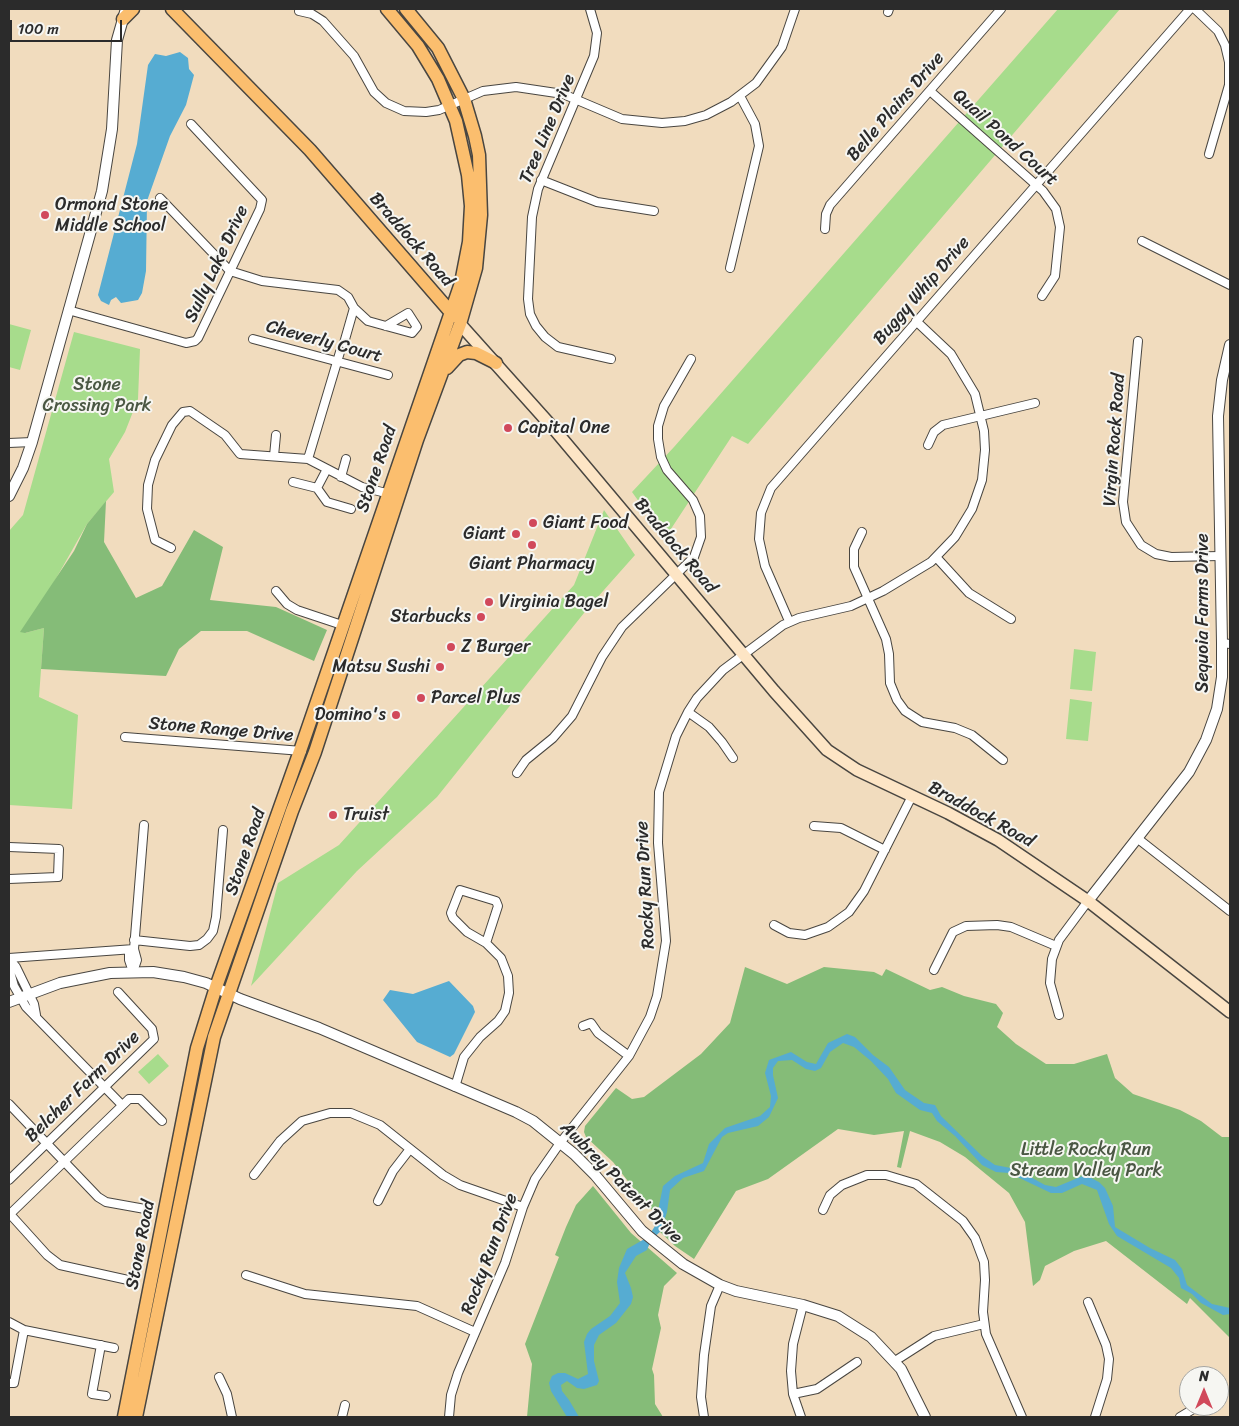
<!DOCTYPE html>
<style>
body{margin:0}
#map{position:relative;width:1239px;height:1426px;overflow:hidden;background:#f1dcbe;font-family:Sriracha,sans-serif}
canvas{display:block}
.frame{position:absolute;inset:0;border:10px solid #2b2b2b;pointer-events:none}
.north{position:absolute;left:1179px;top:1366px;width:50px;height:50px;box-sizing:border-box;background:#f6f6f2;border:1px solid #a5a5a2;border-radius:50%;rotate:0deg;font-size:14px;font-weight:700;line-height:20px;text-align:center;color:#2b2b2b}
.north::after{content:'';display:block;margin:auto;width:18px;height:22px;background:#d1495b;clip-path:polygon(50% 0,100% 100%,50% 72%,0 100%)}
.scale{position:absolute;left:10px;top:20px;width:112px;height:22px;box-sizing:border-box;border:2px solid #2b2b2b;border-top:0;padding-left:6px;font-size:15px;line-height:18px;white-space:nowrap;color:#2b2b2b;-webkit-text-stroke:4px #f6f6f2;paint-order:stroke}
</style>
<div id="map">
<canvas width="1239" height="1426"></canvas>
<div class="frame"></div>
<div class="north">N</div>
<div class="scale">100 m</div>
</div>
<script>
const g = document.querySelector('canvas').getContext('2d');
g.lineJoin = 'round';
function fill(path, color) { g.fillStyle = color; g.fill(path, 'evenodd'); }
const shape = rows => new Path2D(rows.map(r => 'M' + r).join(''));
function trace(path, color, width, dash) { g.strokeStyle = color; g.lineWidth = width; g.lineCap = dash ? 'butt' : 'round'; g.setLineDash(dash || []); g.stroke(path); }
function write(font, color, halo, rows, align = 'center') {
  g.font = font + ' Sriracha,sans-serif'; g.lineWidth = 4; g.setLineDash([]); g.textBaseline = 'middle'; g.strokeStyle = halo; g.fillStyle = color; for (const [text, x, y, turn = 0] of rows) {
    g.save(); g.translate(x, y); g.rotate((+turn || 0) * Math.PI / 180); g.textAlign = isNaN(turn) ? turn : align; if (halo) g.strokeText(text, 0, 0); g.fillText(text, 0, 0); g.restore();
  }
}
fill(shape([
 [1058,9,1120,9,748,444,732,436,665,538,632,492,674,447],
 [9,324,31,330,20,370,9,367],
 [74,332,140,349,138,399,125,432,109,459,114,492,87,524,25,633,44,628,39,697,78,715,72,809,9,805,9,531,23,515],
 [604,510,635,555,588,608,437,797,357,871,251,986,278,883,339,845,574,585],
 [1074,649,1096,652,1092,691,1070,689],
 [1070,699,1092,702,1088,741,1066,739],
 [158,1054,169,1066,149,1084,138,1072]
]), '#a7dc8c');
fill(shape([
 [106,501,104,542,136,598,162,586,194,530,223,547,210,600,276,607,327,630,314,661,247,631,201,631,179,649,166,676,41,669,44,628,25,633,20,632,74,551,87,524],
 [745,967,787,984,824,967,874,972,882,976,886,969,930,990,942,987,964,996,996,1004,1003,1013,997,1027,1016,1044,1046,1064,1074,1064,1107,1054,1115,1078,1133,1094,1180,1110,1201,1121,1222,1137,1230,1137,1230,1338,1190,1298,1187,1304,1106,1241,1074,1251,1045,1266,1040,1280,1033,1286,1025,1222,1009,1193,965,1157,940,1142,910,1131,901,1168,897,1167,904,1131,874,1135,838,1129,768,1179,736,1191,694,1259,675,1246,660,1232,665,1223,645,1203,613,1162,586,1137,584,1132,585,1126,616,1088,632,1099,644,1097,701,1054,730,1023],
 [593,1186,631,1233,677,1273,664,1286,658,1315,661,1328,652,1369,654,1375,655,1404,663,1417,527,1417,532,1364,525,1344,559,1257,555,1255,566,1227,576,1205]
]), '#85bc78');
fill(shape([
 [180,52,188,58,189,69,194,75,186,105,170,136,147,201,146,271,142,293,138,300,121,303,116,297,111,300,109,305,101,301,98,295,137,144,148,65,155,54,166,56],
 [449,981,473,1006,475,1012,454,1054,450,1057,417,1042,383,1000,390,990,413,994],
 [847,1034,855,1037,873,1055,889,1067,905,1090,924,1103,935,1105,941,1116,982,1156,995,1165,1016,1169,1045,1185,1056,1187,1085,1175,1099,1182,1105,1188,1113,1206,1115,1227,1150,1248,1175,1260,1182,1269,1187,1285,1212,1304,1230,1308,1230,1314,1223,1315,1201,1303,1192,1294,1181,1288,1179,1278,1171,1268,1117,1236,1109,1224,1097,1190,1082,1184,1062,1193,1051,1193,1009,1173,996,1172,982,1165,955,1136,937,1121,932,1113,920,1110,896,1093,888,1079,871,1061,854,1047,843,1043,830,1052,821,1068,815,1071,806,1069,792,1060,778,1061,773,1068,773,1075,778,1098,769,1117,758,1126,728,1133,722,1137,704,1171,683,1178,670,1190,667,1212,661,1231,651,1240,647,1250,636,1256,625,1273,631,1288,633,1297,631,1304,616,1323,599,1335,594,1345,594,1361,599,1381,597,1385,584,1389,577,1388,567,1381,561,1385,562,1391,569,1400,579,1417,567,1417,551,1391,549,1383,552,1376,558,1373,565,1373,578,1379,588,1374,584,1342,587,1334,591,1329,610,1316,620,1303,617,1282,619,1268,627,1249,648,1237,655,1226,663,1186,675,1176,703,1163,709,1144,725,1128,760,1116,770,1107,771,1096,765,1073,769,1060,791,1052,807,1062,816,1064,828,1043]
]), '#56acd2');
const minor = shape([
 [590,9,597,33,594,56,538,189,532,217,528,299,530,314,536,326,545,337,558,347,611,359],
 [1195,9,1218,31,1225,45,1229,62,1229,85,1209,154],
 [299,11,312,14,323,21,354,56,374,92,386,103,404,111,426,112,439,110,483,91,516,87,563,94,622,119,662,123,685,121,706,115,731,102,756,83,782,47,795,9],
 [888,12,889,9],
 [930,91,1043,191,1056,209,1060,227,1055,276,1042,296],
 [541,180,597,202,654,211],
 [160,198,230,271,262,281,338,290,348,297,354,308,368,321,386,326,412,333,417,327,408,313,386,326],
 [825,229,826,214,830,205,1001,9],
 [1142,241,1230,285],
 [730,268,759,146,755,124,740,96],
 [68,310,186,343,195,341,198,338,260,209,262,200,191,124],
 [253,339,388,375],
 [1138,341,1123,502,1126,522,1141,545,1156,554,1171,557,1220,556],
 [344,343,354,308],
 [9,443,32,442],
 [928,445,934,432,943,425,1035,403],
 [274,456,276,435],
 [308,459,340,352],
 [327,469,317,488,327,502,351,509],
 [341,477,346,459],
 [293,482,317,488],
 [862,532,854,549,854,567,886,639,889,654,890,683,897,700,905,711,922,722,955,728,972,735,1003,760],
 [171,548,155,540,147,509,148,485,155,460,172,425,183,412,190,411,225,435,240,454,308,459,362,487,390,494],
 [936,557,969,593,1011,619],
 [276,591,287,604,297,610,342,625],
 [789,621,765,566,759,539,761,513,771,488,1190,9],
 [1222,643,1230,644],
 [688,712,709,727,722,742,733,758],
 [125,737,302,751],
 [517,773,526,760,553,738,572,716,602,657,622,627,694,557,701,537,700,516,693,500,667,470,661,457,658,439,658,426,664,406,691,359],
 [814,826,841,828,885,850],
 [1137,838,1230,911],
 [9,847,59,849,58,877,9,879],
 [774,925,789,933,805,935,828,927,849,912,864,891,912,796],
 [134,940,190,946,199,945,207,939,213,931,216,917,223,830],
 [9,958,134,949],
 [9,959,16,967,34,1004,36,1015],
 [9,968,14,986,26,1007,122,1105],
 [934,970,953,932,966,926,997,925,1011,927,1056,946],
 [133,972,137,960,134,949,144,825],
 [133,972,129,960,129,954,134,949],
 [1059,1015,1050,983,1052,959,1059,940,1088,901],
 [583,1026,591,1023,598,1033,629,1056],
 [455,1087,464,1057,480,1037,498,1021,505,1011,509,993,508,976,501,958,486,943,467,932,453,918,451,913,460,890,496,901,498,906,486,943],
 [9,1104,98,1197,106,1202,145,1209],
 [254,1175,280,1141,302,1121,330,1113,351,1113,380,1125,443,1175,460,1185,523,1207],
 [9,1180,154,1039,152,1029,118,992],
 [378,1201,393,1171,410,1149],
 [823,1210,830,1195,842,1185,867,1175,886,1175,916,1184,963,1221,975,1238,984,1262,985,1280,983,1312,986,1334,1022,1417],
 [9,1213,47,1255,60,1265,128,1280],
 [9,1215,129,1099,140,1099,162,1121],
 [246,1275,305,1294,417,1306,475,1332],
 [1088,1302,1106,1345,1109,1359,1107,1379,1095,1417],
 [9,1322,24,1330,114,1348],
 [101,1345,92,1394,106,1396],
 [895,1361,934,1336,984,1324],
 [219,1377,227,1394,232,1417],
 [9,1383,14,1383,24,1330],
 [793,1394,817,1389,857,1362],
 [342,1417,345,1405],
 [449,1417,451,1395,458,1373,505,1263,523,1207,535,1179,560,1143,629,1056,650,1017,657,996,666,941,658,843,659,792,676,736,688,712,697,698,723,670,783,625,799,618,851,606,883,591,931,562,955,537,972,509,982,480,985,450,984,431,975,394,951,354,916,321],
 [704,1417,701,1397,704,1355,711,1306,720,1285],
 [801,1417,793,1394,791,1371,793,1344,803,1305],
 [1180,1417,1195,1408]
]);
const tertiary = shape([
 [9,496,23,468,32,442,102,191,112,129,117,40,125,12],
 [1088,901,1189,772,1206,740,1217,709,1222,677,1222,643,1218,416,1222,380,1230,345],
 [9,1002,60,983,110,973,153,972,184,977,206,983,240,999,319,1028,516,1112,533,1121,574,1154,595,1175,642,1231,683,1264,720,1285,736,1291,803,1305,838,1316,871,1337,901,1369,925,1417]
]);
const secondary = shape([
 [460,324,554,429,774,691,827,750,857,770,948,813,998,840,1088,901,1230,1012]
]);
const primary = shape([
 [172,9,310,150,454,316],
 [123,19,133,9],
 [447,368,459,355,467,352,476,353,496,363],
 [124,1417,197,1048,216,987,300,751,461,283,469,242,471,206,468,175,456,121,438,79,418,46,387,9],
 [136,1417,214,1037,292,811,315,752,417,440,460,324,476,268,481,215,479,155,475,136,464,99,438,48,406,9]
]);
trace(minor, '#494641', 10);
trace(tertiary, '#494641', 12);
trace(secondary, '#494641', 14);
trace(primary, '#494641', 15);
trace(minor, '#fff', 8);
trace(tertiary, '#fff', 10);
trace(secondary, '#fde5c5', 11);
trace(primary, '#fbbe6e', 12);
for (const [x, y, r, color] of [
 [45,215,5,"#d1495b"],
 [508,428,5,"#d1495b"],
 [533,523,5,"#d1495b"],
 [516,534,5,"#d1495b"],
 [532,545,5,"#d1495b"],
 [489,602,5,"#d1495b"],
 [481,617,5,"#d1495b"],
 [451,647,5,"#d1495b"],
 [440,667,5,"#d1495b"],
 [421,698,5,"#d1495b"],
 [396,715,5,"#d1495b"],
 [333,815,5,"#d1495b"]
]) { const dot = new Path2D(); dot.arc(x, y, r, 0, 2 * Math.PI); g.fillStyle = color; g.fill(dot); trace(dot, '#f6f6f2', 2); }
write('18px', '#2b2b2b', '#f6f6f2', [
 ["Belle Plains Drive",896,107,-49],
 ["Tree Line Drive",548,129,-67],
 ["Quail Pond Court",1005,138,42],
 ["Braddock Road",411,240,49],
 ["Sully Lake Drive",217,264,-65],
 ["Buggy Whip Drive",922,291,-49],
 ["Cheverly Court",324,342,15],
 ["Virgin Rock Road",1115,440,-86],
 ["Stone Road",377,469,-71],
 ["Braddock Road",675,546,50],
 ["Sequoia Farms Drive",1203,613,-90],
 ["Stone Range Drive",221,730,5],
 ["Braddock Road",981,815,29],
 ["Stone Road",246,852,-71],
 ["Rocky Run Drive",646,885,-93],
 ["Belcher Farm Drive",83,1087,-44],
 ["Awbrey Patent Drive",621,1183,45],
 ["Stone Road",141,1245,-79],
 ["Rocky Run Drive",490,1254,-69]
]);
write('18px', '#2b2b2b', '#f6f6f2', [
 ["Ormond Stone",55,205],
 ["Middle School",55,226],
 ["Capital One",518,428],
 ["Giant Food",543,523],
 ["Giant",506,534,"right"],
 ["Giant Pharmacy",532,564,"center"],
 ["Virginia Bagel",499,602],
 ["Starbucks",471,617,"right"],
 ["Z Burger",461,647],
 ["Matsu Sushi",430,667,"right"],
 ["Parcel Plus",431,698],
 ["Domino's",386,715,"right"],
 ["Truist",343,815]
], 'left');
write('18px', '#4a5743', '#f6f6f2', [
 ["Stone",97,385],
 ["Crossing Park",97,406],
 ["Little Rocky Run",1086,1150],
 ["Stream Valley Park",1086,1171]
]);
</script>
